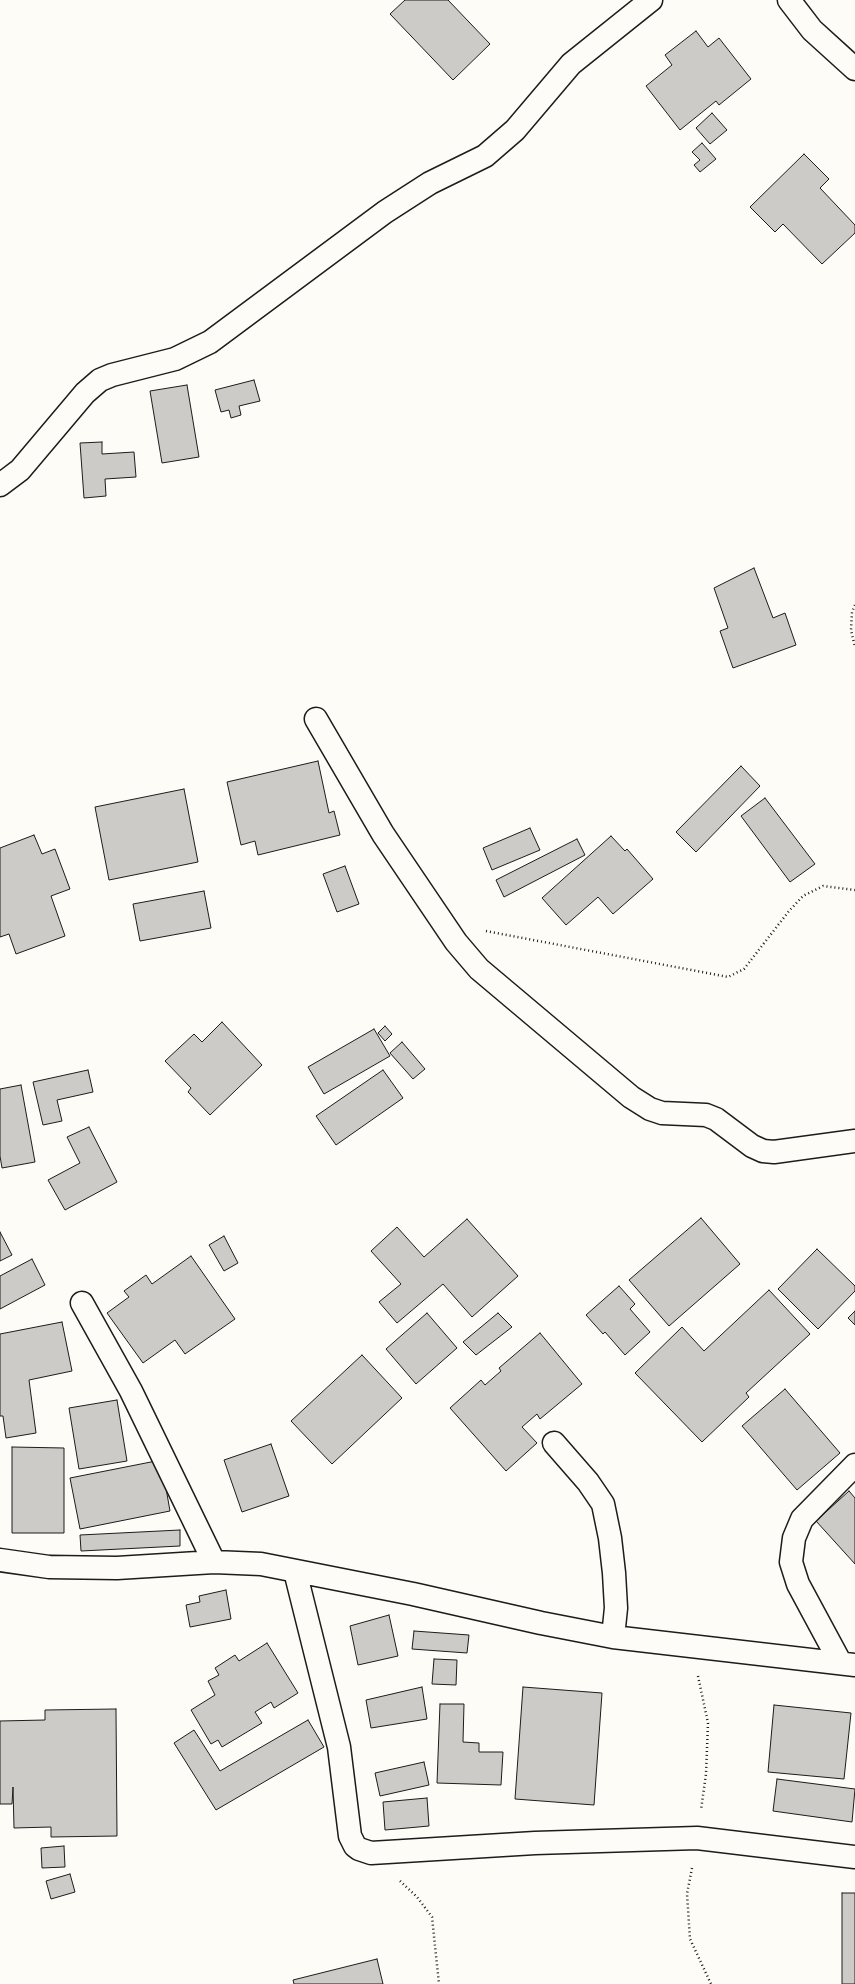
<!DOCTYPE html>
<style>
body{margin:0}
canvas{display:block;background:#fdfcf7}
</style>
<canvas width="855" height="1984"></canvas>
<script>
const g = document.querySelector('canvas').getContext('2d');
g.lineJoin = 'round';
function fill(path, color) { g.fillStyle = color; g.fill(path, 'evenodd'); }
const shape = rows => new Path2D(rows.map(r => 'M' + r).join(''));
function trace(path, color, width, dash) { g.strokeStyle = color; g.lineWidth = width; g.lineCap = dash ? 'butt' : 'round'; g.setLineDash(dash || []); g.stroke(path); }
const building = shape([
 [405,0,448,0,490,44,453,80,390,14,405,0],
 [696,31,708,47,719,38,751,79,719,105,716,101,680,130,646,86,672,65,665,55,696,31],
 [712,113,727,130,710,144,696,128,712,113],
 [702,143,716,159,700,172,694,165,700,160,692,152,702,143],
 [804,154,829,179,820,188,855,225,855,233,822,264,783,224,775,232,750,207,804,154],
 [254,380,260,401,239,406,241,415,231,418,229,410,221,412,215,390,254,380],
 [187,385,199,457,162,463,150,391,187,385],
 [102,442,102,454,134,452,136,477,105,479,106,496,84,498,80,443,102,442],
 [754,568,773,618,785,613,796,645,733,668,720,631,728,628,714,588,754,568],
 [318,761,329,813,334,811,340,835,258,855,255,841,241,845,227,782,318,761],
 [741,766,760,786,696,852,676,832,741,766],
 [184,789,198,862,109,880,95,807,184,789],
 [765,798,815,864,790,882,741,816,765,798],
 [530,828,540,850,492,870,483,848,530,828],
 [34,835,42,854,55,849,70,889,51,896,65,936,16,954,9,934,0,937,0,848,34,835],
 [611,836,625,851,627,849,653,879,613,914,598,897,566,925,542,898,611,836],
 [577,839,585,855,504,897,496,880,577,839],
 [345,866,359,904,337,912,323,874,345,866],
 [204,891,211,928,140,941,133,904,204,891],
 [222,1022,262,1065,210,1115,188,1092,191,1088,165,1061,194,1034,202,1042,222,1022],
 [385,1026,392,1034,385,1041,378,1033,385,1026],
 [374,1029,390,1056,324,1094,308,1067,374,1029],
 [402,1042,425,1069,413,1079,390,1053,402,1042],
 [88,1070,93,1092,57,1100,62,1121,43,1125,33,1082,88,1070],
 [383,1070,403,1098,336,1145,316,1116,383,1070],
 [21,1085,35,1162,2,1168,0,1156,0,1089,21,1085],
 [89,1127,117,1182,65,1210,48,1180,80,1163,67,1137,89,1127],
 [701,1218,740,1264,669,1326,629,1280,701,1218],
 [467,1219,518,1276,472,1317,443,1284,397,1323,379,1302,401,1284,371,1251,397,1227,424,1257,467,1219],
 [0,1232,12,1255,0,1261,0,1232],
 [224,1236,238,1263,224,1271,209,1245,224,1236],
 [817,1249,855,1286,855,1291,818,1329,778,1289,817,1249],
 [191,1256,235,1319,185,1354,175,1340,143,1363,107,1313,129,1297,124,1291,146,1275,152,1284,191,1256],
 [32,1259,45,1285,0,1309,0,1276,32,1259],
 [619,1286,635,1304,630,1309,650,1332,625,1355,605,1332,603,1334,586,1315,619,1286],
 [769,1290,810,1334,746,1393,749,1397,702,1442,635,1373,682,1327,704,1351,769,1290],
 [855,1311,855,1325,848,1318,855,1311],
 [427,1313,457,1348,416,1384,386,1349,427,1313],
 [498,1313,512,1327,476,1355,463,1342,498,1313],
 [62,1322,72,1371,29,1380,36,1433,6,1438,3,1416,0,1416,0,1334,62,1322],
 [540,1333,582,1384,540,1419,537,1414,522,1427,537,1443,506,1471,450,1408,481,1380,485,1385,501,1371,499,1368,540,1333],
 [362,1355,402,1398,332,1464,291,1421,362,1355],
 [785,1389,840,1453,797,1490,742,1426,785,1389],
 [117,1400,127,1461,79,1469,69,1408,117,1400],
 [271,1444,289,1496,242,1512,224,1460,271,1444],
 [12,1447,64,1448,64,1533,12,1533,12,1447],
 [161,1460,170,1511,80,1529,70,1478,161,1460],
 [849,1491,855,1498,855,1564,816,1521,849,1491],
 [180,1530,180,1546,81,1551,80,1535,180,1530],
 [226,1590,231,1619,190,1627,186,1605,200,1602,199,1596,226,1590],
 [389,1615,398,1656,358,1665,350,1626,389,1615],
 [414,1631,469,1635,467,1653,412,1649,414,1631],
 [267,1643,298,1693,274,1708,271,1702,255,1712,262,1723,222,1747,218,1740,211,1744,191,1710,215,1695,208,1681,219,1675,215,1668,235,1655,239,1661,267,1643],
 [434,1659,457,1660,456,1685,432,1684,434,1659],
 [422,1687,427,1719,371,1728,366,1700,422,1687],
 [523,1687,602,1693,594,1805,515,1799,523,1687],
 [440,1704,464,1704,463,1742,479,1743,479,1752,503,1752,501,1785,437,1783,440,1704],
 [774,1705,851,1713,844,1779,768,1772,774,1705],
 [116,1709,117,1836,51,1837,51,1827,14,1828,13,1787,12,1804,0,1804,0,1721,45,1720,45,1710,116,1709],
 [308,1720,324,1747,216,1810,174,1743,194,1730,220,1771,308,1720],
 [424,1762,429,1785,380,1796,375,1773,424,1762],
 [777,1779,855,1789,852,1822,773,1811,777,1779],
 [427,1798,429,1826,385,1830,383,1802,427,1798],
 [64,1846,65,1867,42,1868,41,1848,64,1846],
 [70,1874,75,1892,51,1899,46,1881,70,1874],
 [842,1893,855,1893,855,1984,842,1984,842,1893],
 [377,1959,383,1984,294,1984,293,1980,377,1959]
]);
fill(building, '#cccbc8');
trace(building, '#1c1c1c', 1);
const minor = shape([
 [789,0,812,30,855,69],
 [0,485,20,470,85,393,100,380,112,375,175,359,210,342,385,212,430,183,485,156,515,130,571,64,651,0],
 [316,719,383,834,456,942,479,969,631,1097,650,1109,662,1113,706,1115,716,1119,752,1146,763,1151,774,1152,855,1141],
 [82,1303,131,1391,214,1562],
 [554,1443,588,1482,603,1504,610,1538,614,1573,616,1608,613,1637],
 [0,1560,49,1567,117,1568,214,1562,261,1564,413,1594,541,1623,613,1637,855,1665],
 [295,1571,339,1747,350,1836,355,1846,359,1849,371,1853,535,1843,697,1838,855,1857],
 [840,1662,798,1584,791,1562,794,1538,802,1519,855,1465]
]);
trace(minor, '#1c1c1c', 25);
trace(shape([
 [855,605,852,612,851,630,855,647],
 [486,931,728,977,744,969,789,911,803,896,823,886,855,890],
 [698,1676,708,1723,706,1774,701,1810],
 [692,1868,687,1894,690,1939,711,1984],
 [400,1881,417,1897,432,1917,439,1984]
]), '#1c1c1c', 2.5, [1, 3]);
trace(minor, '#fdfcf7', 22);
</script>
